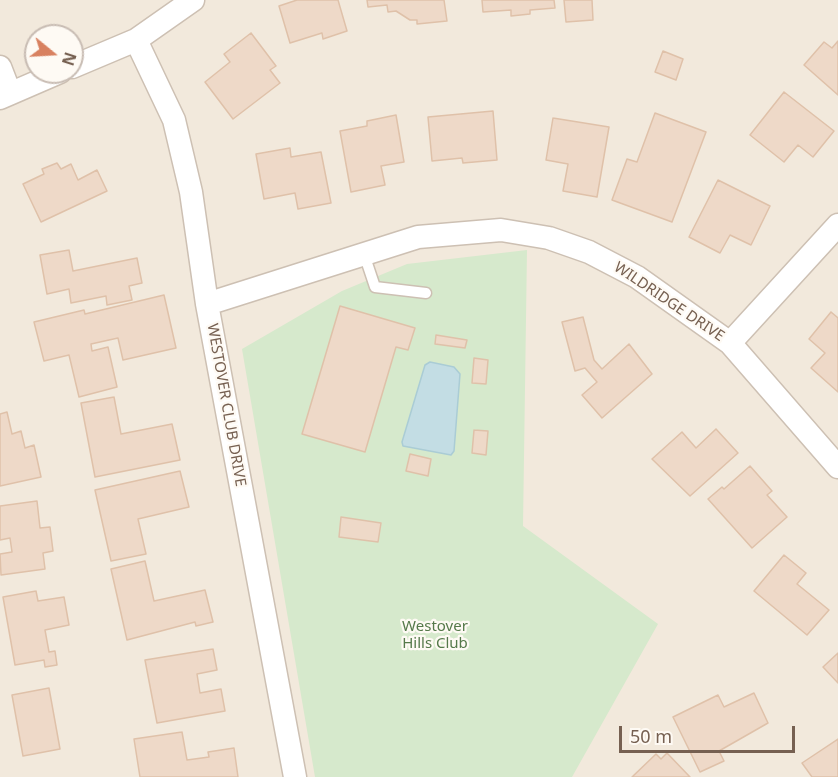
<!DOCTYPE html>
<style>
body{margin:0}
#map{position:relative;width:838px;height:777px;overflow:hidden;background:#fbf7ee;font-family:"Noto Sans",sans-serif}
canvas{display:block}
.north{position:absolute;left:24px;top:24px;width:60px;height:60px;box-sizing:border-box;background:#fefaf4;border:2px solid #c8bcb3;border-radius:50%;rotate:108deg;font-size:16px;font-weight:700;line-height:24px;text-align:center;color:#766051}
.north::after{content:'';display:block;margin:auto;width:21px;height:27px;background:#d88160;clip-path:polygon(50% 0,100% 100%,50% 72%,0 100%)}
.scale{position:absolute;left:619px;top:726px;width:176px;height:27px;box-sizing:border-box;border:3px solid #766051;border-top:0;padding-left:8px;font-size:18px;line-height:21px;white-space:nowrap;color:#766051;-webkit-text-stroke:4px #fefaf4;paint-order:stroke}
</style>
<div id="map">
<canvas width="838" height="777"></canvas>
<div class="north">N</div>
<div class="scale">50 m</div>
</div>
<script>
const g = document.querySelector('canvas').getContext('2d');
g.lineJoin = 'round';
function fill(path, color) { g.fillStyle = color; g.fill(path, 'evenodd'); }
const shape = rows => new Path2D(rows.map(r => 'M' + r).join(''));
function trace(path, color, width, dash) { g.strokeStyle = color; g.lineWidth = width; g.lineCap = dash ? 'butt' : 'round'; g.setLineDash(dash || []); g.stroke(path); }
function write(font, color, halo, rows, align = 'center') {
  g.font = font + ' "Noto Sans",sans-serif'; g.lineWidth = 4.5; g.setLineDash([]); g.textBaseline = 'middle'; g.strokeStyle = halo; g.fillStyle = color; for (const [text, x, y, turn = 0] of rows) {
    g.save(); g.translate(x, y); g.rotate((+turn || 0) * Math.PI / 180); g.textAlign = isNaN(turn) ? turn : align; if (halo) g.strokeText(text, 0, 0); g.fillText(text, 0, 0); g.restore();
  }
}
fill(shape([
 [0,0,838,0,838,777,0,777],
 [36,36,72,36,72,72,36,72]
]), '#f2e9dc');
fill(shape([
 [527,250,523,526,658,624,572,777,315,777,242,349,342,291,407,264]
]), '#d6e9cc');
const water = shape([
 [430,362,454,367,460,374,454,451,451,455,403,446,402,442,425,365,430,362]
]);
fill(water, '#c3dde4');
trace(water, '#aaccd5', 1.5);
const building = shape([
 [297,0,338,0,347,31,323,39,322,33,290,43,279,6,297,0],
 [367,0,444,0,447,21,417,24,417,20,410,20,396,11,388,12,387,5,368,7,367,0],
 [482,0,554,0,555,8,530,10,530,14,511,16,511,10,483,12,482,0],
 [564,0,592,0,593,20,566,22,564,0],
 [251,33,276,66,270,70,280,83,233,119,205,82,230,62,224,54,251,33],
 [838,41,838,95,804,65,824,42,832,48,838,41],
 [663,51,683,59,676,80,655,72,663,51],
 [784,92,834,131,813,157,798,145,784,162,750,135,784,92],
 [493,111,497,160,463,163,462,158,432,161,428,117,493,111],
 [655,113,706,132,672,222,612,200,627,159,637,162,655,113],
 [396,115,404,162,381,166,385,185,351,192,340,131,367,126,367,121,396,115],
 [553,118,609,127,597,197,563,191,568,164,546,160,553,118],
 [290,148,291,157,321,152,331,203,298,209,295,193,264,199,256,154,290,148],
 [57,163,61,169,71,164,78,180,97,170,107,191,41,222,23,184,44,174,42,169,57,163],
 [718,180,770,206,751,245,730,235,720,253,689,237,718,180],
 [69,250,73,271,137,258,142,283,129,286,132,300,107,305,106,296,71,303,69,289,47,294,40,255,69,250],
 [164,295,176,348,123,360,118,338,91,344,92,351,108,347,117,387,79,397,69,355,44,361,34,322,84,310,85,314,164,295],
 [340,306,415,328,408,350,396,347,365,452,302,434,340,306],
 [831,312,838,318,838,392,811,368,825,353,809,339,831,312],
 [583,317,594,360,602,369,629,344,652,374,602,418,582,395,597,382,585,368,575,371,562,322,583,317],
 [436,335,467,340,465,348,435,344,436,335],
 [474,358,488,360,486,384,472,383,474,358],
 [114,397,121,434,172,424,180,460,95,477,81,403,114,397],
 [7,412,12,434,21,431,25,448,34,445,41,477,0,486,0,414,7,412],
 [716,429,738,453,690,496,652,459,682,432,696,448,716,429],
 [474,430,488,431,486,455,472,453,474,430],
 [410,454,431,459,428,476,406,471,410,454],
 [750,466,772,491,767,495,787,517,752,548,708,499,722,487,724,489,750,466],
 [180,471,189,507,138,519,146,554,111,561,95,490,180,471],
 [37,501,40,528,50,527,53,551,43,553,45,569,1,575,0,554,12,552,10,538,0,540,0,506,37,501],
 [341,517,381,523,378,542,339,537,341,517],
 [784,555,806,573,797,584,829,610,807,635,754,591,784,555],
 [145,561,154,601,205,590,213,622,196,626,195,622,127,640,111,569,145,561],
 [36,591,38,601,64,597,69,625,45,630,49,652,55,651,57,665,45,667,44,660,15,665,3,597,36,591],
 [213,649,217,670,197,674,200,693,221,689,225,711,157,723,145,660,213,649],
 [838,653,838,683,823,667,838,653],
 [49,688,60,749,23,756,12,695,49,688],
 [754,693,768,723,719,751,724,761,700,772,673,717,718,695,724,707,754,693],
 [182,732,187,760,209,757,208,752,234,748,238,777,140,777,134,739,182,732],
 [838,739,838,777,812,777,802,763,838,739],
 [667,753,690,777,632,777,656,754,661,759,667,753]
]);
fill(building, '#eed9c8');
trace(building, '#dfc1a9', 1.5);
const service = shape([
 [364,254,375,287,426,293]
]);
const minor = shape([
 [136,40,174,120,191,192,207,304,295,777],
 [0,67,10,93],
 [72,67,136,40,193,0],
 [0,98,60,72],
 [207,304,418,237,501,230,549,238,589,252,637,277,730,343,838,467],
 [730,343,838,225]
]);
trace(service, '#cdc0b3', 13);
trace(minor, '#cdc0b3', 25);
trace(service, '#fff', 10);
trace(minor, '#fff', 22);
write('15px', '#766051', '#fefaf4', [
 ["WILDRIDGE DRIVE",669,302,34],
 ["WESTOVER CLUB DRIVE",226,405,80]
]);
write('15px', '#55794a', '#fefaf4', [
 ["Westover",435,627],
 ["Hills Club",435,644]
]);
</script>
